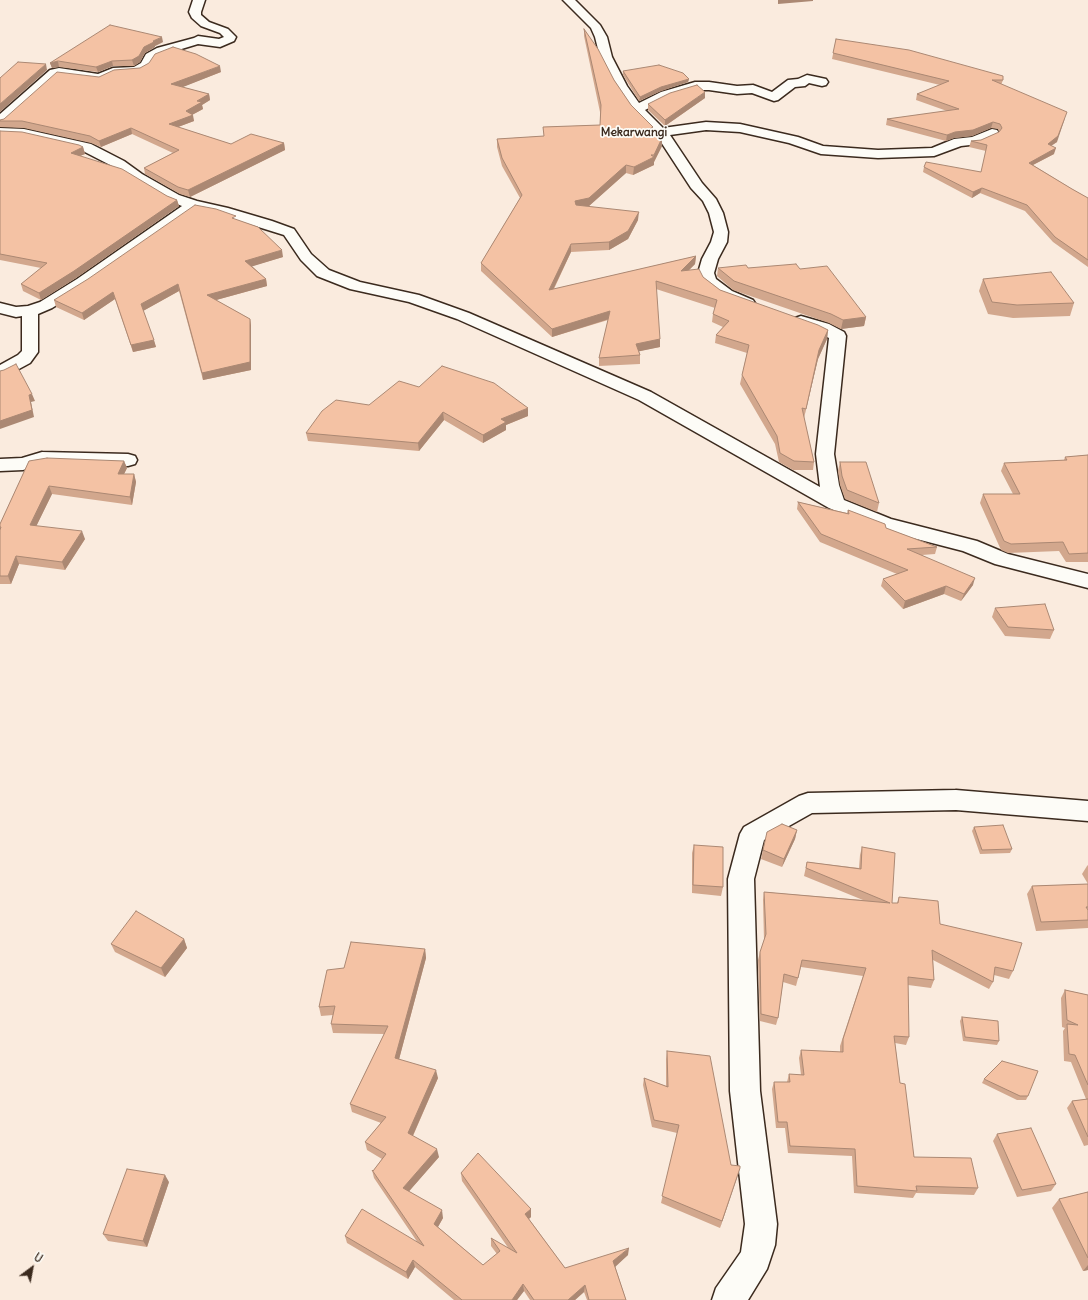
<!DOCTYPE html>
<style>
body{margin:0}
#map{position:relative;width:1088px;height:1300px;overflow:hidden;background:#faebde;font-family:Delius,sans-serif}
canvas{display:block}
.north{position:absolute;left:12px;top:1248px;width:40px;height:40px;-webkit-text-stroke:3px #fdfcf7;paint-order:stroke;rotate:32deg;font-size:11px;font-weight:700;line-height:16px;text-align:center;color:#3b2a1e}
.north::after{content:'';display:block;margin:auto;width:14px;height:18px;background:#3b2a1e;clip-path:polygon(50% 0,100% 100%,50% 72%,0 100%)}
</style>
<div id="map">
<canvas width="1088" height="1300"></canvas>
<div class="north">U</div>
</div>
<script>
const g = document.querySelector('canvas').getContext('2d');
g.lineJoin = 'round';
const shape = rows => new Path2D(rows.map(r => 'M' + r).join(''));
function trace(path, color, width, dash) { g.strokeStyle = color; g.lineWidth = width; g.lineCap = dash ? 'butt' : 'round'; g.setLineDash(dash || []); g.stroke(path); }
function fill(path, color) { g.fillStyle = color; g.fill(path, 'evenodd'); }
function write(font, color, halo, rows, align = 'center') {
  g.font = font + ' Delius,sans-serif'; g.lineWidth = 3.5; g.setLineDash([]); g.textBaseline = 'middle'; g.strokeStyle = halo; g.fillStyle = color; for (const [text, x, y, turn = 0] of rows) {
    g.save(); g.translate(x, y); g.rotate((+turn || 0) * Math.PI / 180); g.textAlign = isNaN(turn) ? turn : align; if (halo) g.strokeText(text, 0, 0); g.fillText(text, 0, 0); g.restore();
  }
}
const minor = shape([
 [193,0,205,0,201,12,201,15,209,22,228,29,236,37,234,41,220,47,198,44,165,54,155,59,150,68,141,73,115,75,100,82,58,76,5,124,0,125,0,114,50,70,59,68,98,74,113,68,134,67,141,63,146,54,157,48,194,38,198,36,219,39,224,37,220,33,201,26,192,18,189,12,193,0],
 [563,0,575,0,600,25,607,37,612,57,627,86,639,103,661,92,695,82,709,82,737,86,753,85,772,92,788,80,798,79,807,75,826,79,828,82,826,85,822,86,809,83,805,86,795,87,778,100,774,101,752,93,737,94,709,90,696,90,669,98,645,110,663,128,706,122,740,124,798,137,823,146,878,150,932,148,954,139,972,137,992,129,997,130,999,133,997,136,979,144,961,146,934,156,878,158,821,154,789,143,740,132,706,130,670,135,702,183,716,199,723,213,728,232,727,242,718,259,714,273,716,279,732,291,753,300,755,303,753,306,747,308,741,306,720,297,701,281,698,273,702,259,711,242,714,232,709,213,703,201,691,188,661,142,632,112,615,86,600,57,595,37,591,28,563,0],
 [0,128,24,129,91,144,124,161,142,174,179,195,197,201,228,208,272,221,294,229,311,254,329,270,360,282,419,295,469,313,651,392,820,487,816,454,829,338,817,332,795,324,793,321,795,318,801,316,829,324,844,332,846,336,834,454,839,485,844,500,891,519,977,541,1008,554,1088,574,1088,588,995,564,963,551,878,529,829,508,639,400,457,319,409,302,350,289,317,276,301,260,284,235,220,215,196,210,89,285,52,308,38,314,38,352,30,363,6,376,0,377,0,365,18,355,22,351,22,316,16,317,0,313,0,303,16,307,28,306,40,302,77,279,182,206,169,201,132,180,114,167,81,150,24,137,0,136,0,128],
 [42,452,128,454,135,456,137,460,135,464,128,466,43,464,23,470,0,471,0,459,22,458,42,452],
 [956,790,1088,801,1088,821,956,810,812,813,764,840,754,879,760,1091,777,1224,775,1245,767,1269,748,1300,712,1300,716,1288,741,1252,745,1224,730,1091,728,879,740,834,744,827,799,796,808,793,956,790]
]);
trace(minor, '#3b2a1e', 3);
fill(minor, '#fdfcf7');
fill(shape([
 [584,29,614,80,631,105,652,135,662,138,662,146,654,162,654,165,633,175,626,173,589,206,586,206,638,220,628,239,609,250,571,252,554,289,696,256,695,264,689,270,703,277,720,290,828,330,827,339,818,359,804,418,814,462,813,470,793,470,779,462,775,444,740,384,742,375,747,353,715,343,716,335,723,327,712,322,713,314,715,308,656,289,660,347,639,351,640,355,640,364,599,366,599,358,608,320,552,337,481,271,481,263,520,198,502,166,497,147,497,139,544,136,543,127,600,125,600,112,584,36],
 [836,39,1003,80,1001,85,1057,142,1051,146,1054,154,1033,165,1072,189,1088,198,1088,267,1053,242,1025,211,980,193,972,198,923,172,924,167,981,172,986,151,969,147,971,141,981,140,999,132,998,129,991,128,972,136,954,138,946,141,886,125,887,119,947,111,916,100,917,94,940,85,832,59],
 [163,42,155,46,155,47,145,53,140,62,134,66,113,66,98,72,59,67,52,68,50,63],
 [623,71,689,79,688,82,661,91,639,101,623,75],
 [221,72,182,87,209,94,210,100,202,105,203,109,192,115,194,121,178,127,231,144,284,143,285,150,190,197,180,194,145,174,144,168,173,153,132,134,101,147,91,143,24,128,0,127,0,120,4,119,99,77],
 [705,98,665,126,648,110,648,104],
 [0,131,83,147,85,154,80,156,167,196,177,200,179,206,76,278,41,300,23,291,21,284,41,268,0,260],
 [236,220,283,257,252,266,266,279,267,286,216,300,250,319,251,326,251,370,203,380,179,291,143,311,156,347,133,352,115,299,84,320,56,307,54,300],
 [718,268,800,269,866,317,864,326,841,329,829,323,733,290,717,276],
 [983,279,1074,303,1070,316,1013,318,988,314,979,291],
 [369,405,528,416,506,425,506,430,483,443,444,420,419,451,308,441,306,433],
 [1088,455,1088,562,1066,562,1059,551,1008,553,1001,550,980,503,983,494,1013,494,1001,471,1004,463,1064,460,1065,457],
 [29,461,124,461,127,468,124,474,134,474,136,482,132,505,52,494,36,526,85,539,65,570,19,564,11,584,0,584,0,524],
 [840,462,879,503,877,512,845,499,840,485,838,471],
 [798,502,847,513,848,510,886,528,937,547,935,554,922,555,973,585,961,601,944,594,903,609,881,586,883,579,897,574,820,542,797,509],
 [995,608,1054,630,1050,639,1005,636,992,617],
 [974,827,1012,849,1010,853,980,854,972,831],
 [797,830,795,839,782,867,761,859,763,850],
 [694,845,723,887,721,896,692,893,692,853],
 [862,847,892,903,897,903,899,897,1013,971,1009,979,994,975,993,982,989,989,933,960,934,980,931,988,908,985,909,1037,906,1045,895,1043,900,1083,914,1157,978,1188,974,1195,916,1193,913,1198,854,1193,852,1156,788,1153,785,1128,776,1128,772,1089,774,1082,787,1082,789,1074,801,1075,799,1058,801,1050,840,1052,840,1046,863,976,801,967,796,986,783,982,778,1018,776,1025,760,1021,758,960,760,952,764,940,763,900,764,892,863,900,804,876,807,862,859,868,860,855],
 [1088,865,1088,928,1036,931,1027,894,1032,886,1088,884,1082,874,1087,866],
 [184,939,187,948,165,977,115,952,111,944],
 [425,949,426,958,399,1059,438,1078,413,1136,439,1157,409,1191,443,1218,438,1227,483,1265,497,1254,491,1246,491,1238,509,1249,462,1181,461,1173,531,1209,531,1217,529,1219,565,1268,628,1255,615,1266,626,1300,587,1300,584,1292,575,1300,530,1300,524,1291,517,1300,454,1300,415,1267,408,1279,347,1243,345,1236,418,1243,374,1178,372,1170,373,1171,382,1159,367,1150,365,1142,381,1123,352,1112,350,1104,384,1034,333,1033,331,1024,333,1015,321,1016,319,1007,344,968],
 [1065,990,1088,995,1088,1145,1084,1146,1067,1108,1072,1101,1086,1099,1071,1062,1064,1061,1063,1031,1065,1028,1062,1027,1061,998],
 [962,1017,999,1041,997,1045,963,1041,960,1021],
 [667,1051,731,1165,740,1168,720,1228,661,1203,677,1133,652,1127,643,1085,644,1078,666,1086,666,1059],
 [984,1079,1028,1096,1026,1100,1017,1100,982,1083],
 [997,1134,1056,1184,1051,1191,1017,1197,993,1141],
 [169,1182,147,1247,108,1241,103,1234],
 [1088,1192,1088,1270,1083,1271,1052,1208,1059,1199]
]), '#d2a78d');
fill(shape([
 [778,0,813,0,813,1,778,4],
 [162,37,163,42,155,46,155,47,145,53,140,62,134,66,132,60,144,47,153,41],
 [58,61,59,67,52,68,50,63],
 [112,61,113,66,98,72,96,67],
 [46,64,47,70,0,112,0,104],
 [220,66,221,72,173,91,171,84],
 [689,79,688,82,661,91,639,101,640,97,661,87],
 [705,92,705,98,665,126,665,120],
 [209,94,210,100,202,105,203,109,190,116,193,115,194,121,170,130,169,124,186,111,197,101],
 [1065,118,1057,142,1046,149,1048,144],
 [993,122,991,128,972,136,954,138,946,141,947,135,955,132],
 [653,127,652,135,645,132],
 [131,128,132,134,101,147,99,141],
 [662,138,662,146,654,162,654,165,633,175,634,167,654,157,654,155],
 [284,143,285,150,190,197,188,190],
 [83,147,85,154,72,159,71,153],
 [1056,148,1054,154,1027,168,1029,163],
 [626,165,626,173,589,206,575,209,575,201],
 [982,188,980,193,972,198,973,192],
 [177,200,179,206,76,278,41,300,39,293],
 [639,212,638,220,628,239,609,250,609,242],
 [571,244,571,252,549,298,549,290],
 [282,250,283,257,247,268,245,261],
 [696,256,695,264,680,279,681,271],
 [266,279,267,286,209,302,207,295],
 [178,284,179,291,143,311,141,304],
 [113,292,115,299,84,320,82,313],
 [610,311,609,319,552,337,552,329],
 [866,317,864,326,841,329,843,320],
 [250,319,251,326,251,370,203,380,202,373],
 [828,330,827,339,818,359,804,418,819,350],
 [660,339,660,347,636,352,636,344],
 [154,340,156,347,133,352,131,345],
 [32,394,35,401,31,402,34,417,0,429,0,421,29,395],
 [528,408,528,416,506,425,506,430,483,443,483,435,501,419],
 [443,412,444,420,419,451,418,443],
 [124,461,127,468,120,482,118,474],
 [134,474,136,482,132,505,130,497],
 [49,486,52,494,33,533,30,525],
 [82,531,85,539,65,570,62,562],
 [16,556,19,564,11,584,8,576],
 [975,578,973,585,961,601,964,594],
 [946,586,944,594,903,609,905,601],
 [797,830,795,839,782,867,784,859],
 [184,939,187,948,165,977,161,968],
 [425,949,426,958,397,1067,395,1058],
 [436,1070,438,1078,410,1142,408,1133],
 [437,1149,439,1157,405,1196,403,1188],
 [740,1168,738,1175,720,1228,722,1221],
 [165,1175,169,1182,147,1247,143,1241],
 [531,1209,531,1217,525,1222,525,1214],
 [442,1210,443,1218,435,1232,434,1224],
 [629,1248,628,1255,613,1269,613,1261],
 [413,1260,415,1267,408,1279,406,1272],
 [1088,1265,1088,1270,1083,1271],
 [523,1284,524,1291,517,1300,512,1300],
 [585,1285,584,1292,575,1300,568,1300]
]), '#ab8873');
const building = shape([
 [110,25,162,37,153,41,154,42,144,47,139,56,132,60,112,61,96,67,58,61,50,63,110,25],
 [584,29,598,49,614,80,631,105,653,127,645,132,662,138,654,155,651,155,654,157,634,167,626,165,589,198,575,201,576,205,639,212,628,231,609,242,571,244,549,290,696,256,681,271,699,269,703,277,720,290,818,325,828,330,819,350,806,409,802,408,814,462,794,461,780,453,777,436,742,375,749,345,716,335,729,321,713,314,717,300,656,281,660,339,636,344,640,355,599,358,610,311,552,329,481,263,522,195,502,158,497,139,544,136,543,127,600,125,601,105,584,29],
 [836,39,909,50,1003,76,1003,80,992,80,1067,112,1058,136,1048,144,1056,148,1029,163,1072,189,1088,198,1088,260,1055,237,1027,205,982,188,973,192,924,167,926,162,981,172,987,145,971,141,981,140,999,132,1002,128,1000,124,993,122,973,130,955,132,947,135,887,119,959,109,917,94,949,81,833,53,836,39],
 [173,47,196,54,220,66,171,84,209,94,197,101,202,102,186,111,193,115,169,124,231,144,251,134,284,143,188,190,178,187,144,168,179,150,131,128,99,141,90,136,22,121,0,121,0,120,4,119,57,72,99,77,114,70,140,68,149,63,155,54,173,47],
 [18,62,46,64,0,104,0,78,18,62],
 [659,65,683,73,689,79,661,87,640,97,623,71,659,65],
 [697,85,705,92,665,120,648,104,670,93,697,85],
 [0,131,22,132,79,145,83,147,71,153,122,169,167,196,177,200,74,271,39,293,21,284,47,263,0,254,0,131],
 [195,205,216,209,236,216,232,218,258,227,282,250,245,261,266,279,207,295,250,319,250,362,202,373,178,284,141,304,154,340,131,345,113,292,82,313,54,300,88,279,195,205],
 [796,264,800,269,827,266,866,317,843,320,831,314,734,281,718,268,746,265,748,268,796,264],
 [1051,272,1074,303,1017,305,992,302,983,279,1051,272],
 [16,364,32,394,29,395,32,410,0,421,0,371,4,370,16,364],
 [442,366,494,383,528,408,501,419,506,422,483,435,443,412,418,443,306,433,322,411,336,400,369,405,399,381,419,387,442,366],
 [1088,455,1088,553,1069,554,1063,542,1011,544,1004,541,983,494,1020,494,1004,463,1067,460,1065,457,1088,455],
 [47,458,124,461,118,474,134,474,130,497,49,486,30,525,82,531,62,562,16,556,8,576,0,576,0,530,1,527,0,527,0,524,29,461,47,458],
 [840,462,866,462,879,503,847,490,842,476,840,462],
 [798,502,849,514,848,510,885,524,886,528,937,547,907,549,975,578,964,594,946,586,905,601,883,579,908,570,821,534,798,502],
 [1045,604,1054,630,1008,627,995,608,1045,604],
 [782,824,797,830,784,859,763,850,767,832,782,824],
 [1003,825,1012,849,982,850,974,827,1003,825],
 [694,845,723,847,723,887,693,885,694,845],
 [862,847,895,853,892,903,898,903,899,897,938,901,940,924,1022,943,1013,971,995,967,993,982,932,950,934,980,908,977,909,1037,894,1036,900,1083,905,1084,914,1157,971,1158,978,1188,916,1186,917,1191,857,1186,855,1149,790,1146,787,1122,778,1122,774,1082,790,1082,789,1074,804,1075,801,1050,843,1052,843,1039,866,968,802,960,798,978,784,974,778,1018,761,1014,760,952,766,934,764,892,890,903,806,868,807,862,861,869,862,847],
 [1088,884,1088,907,1086,907,1088,910,1088,920,1041,922,1032,886,1088,884],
 [136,911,184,939,161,968,111,944,136,911],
 [351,942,425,949,395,1058,436,1070,408,1133,437,1149,403,1188,442,1210,434,1224,483,1265,500,1251,491,1238,517,1253,461,1173,478,1153,531,1209,525,1214,565,1268,629,1248,613,1261,626,1300,589,1300,585,1285,568,1300,534,1300,523,1284,512,1300,462,1300,413,1260,406,1272,345,1236,362,1209,424,1246,372,1170,373,1171,386,1154,365,1142,386,1117,350,1104,388,1026,331,1024,335,1006,319,1007,327,970,344,968,351,942],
 [1065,990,1088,995,1088,1085,1075,1055,1069,1054,1067,1024,1078,1025,1067,1020,1065,990],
 [962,1017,998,1021,999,1041,965,1037,962,1017],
 [667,1051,710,1056,731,1165,740,1166,740,1168,722,1221,662,1196,679,1125,654,1120,644,1078,668,1087,667,1051],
 [1002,1061,1038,1071,1028,1096,1020,1096,984,1079,1002,1061],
 [1088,1099,1088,1137,1072,1101,1088,1099],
 [1031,1128,1056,1184,1022,1190,997,1134,1031,1128],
 [127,1169,165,1175,143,1241,103,1234,127,1169],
 [1088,1192,1088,1258,1059,1199,1088,1192]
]);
fill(building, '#f4c2a4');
trace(building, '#ab8873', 1);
write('bold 12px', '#3b2a1e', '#fdfcf7', [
 ["Mekarwangi",634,133]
]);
</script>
